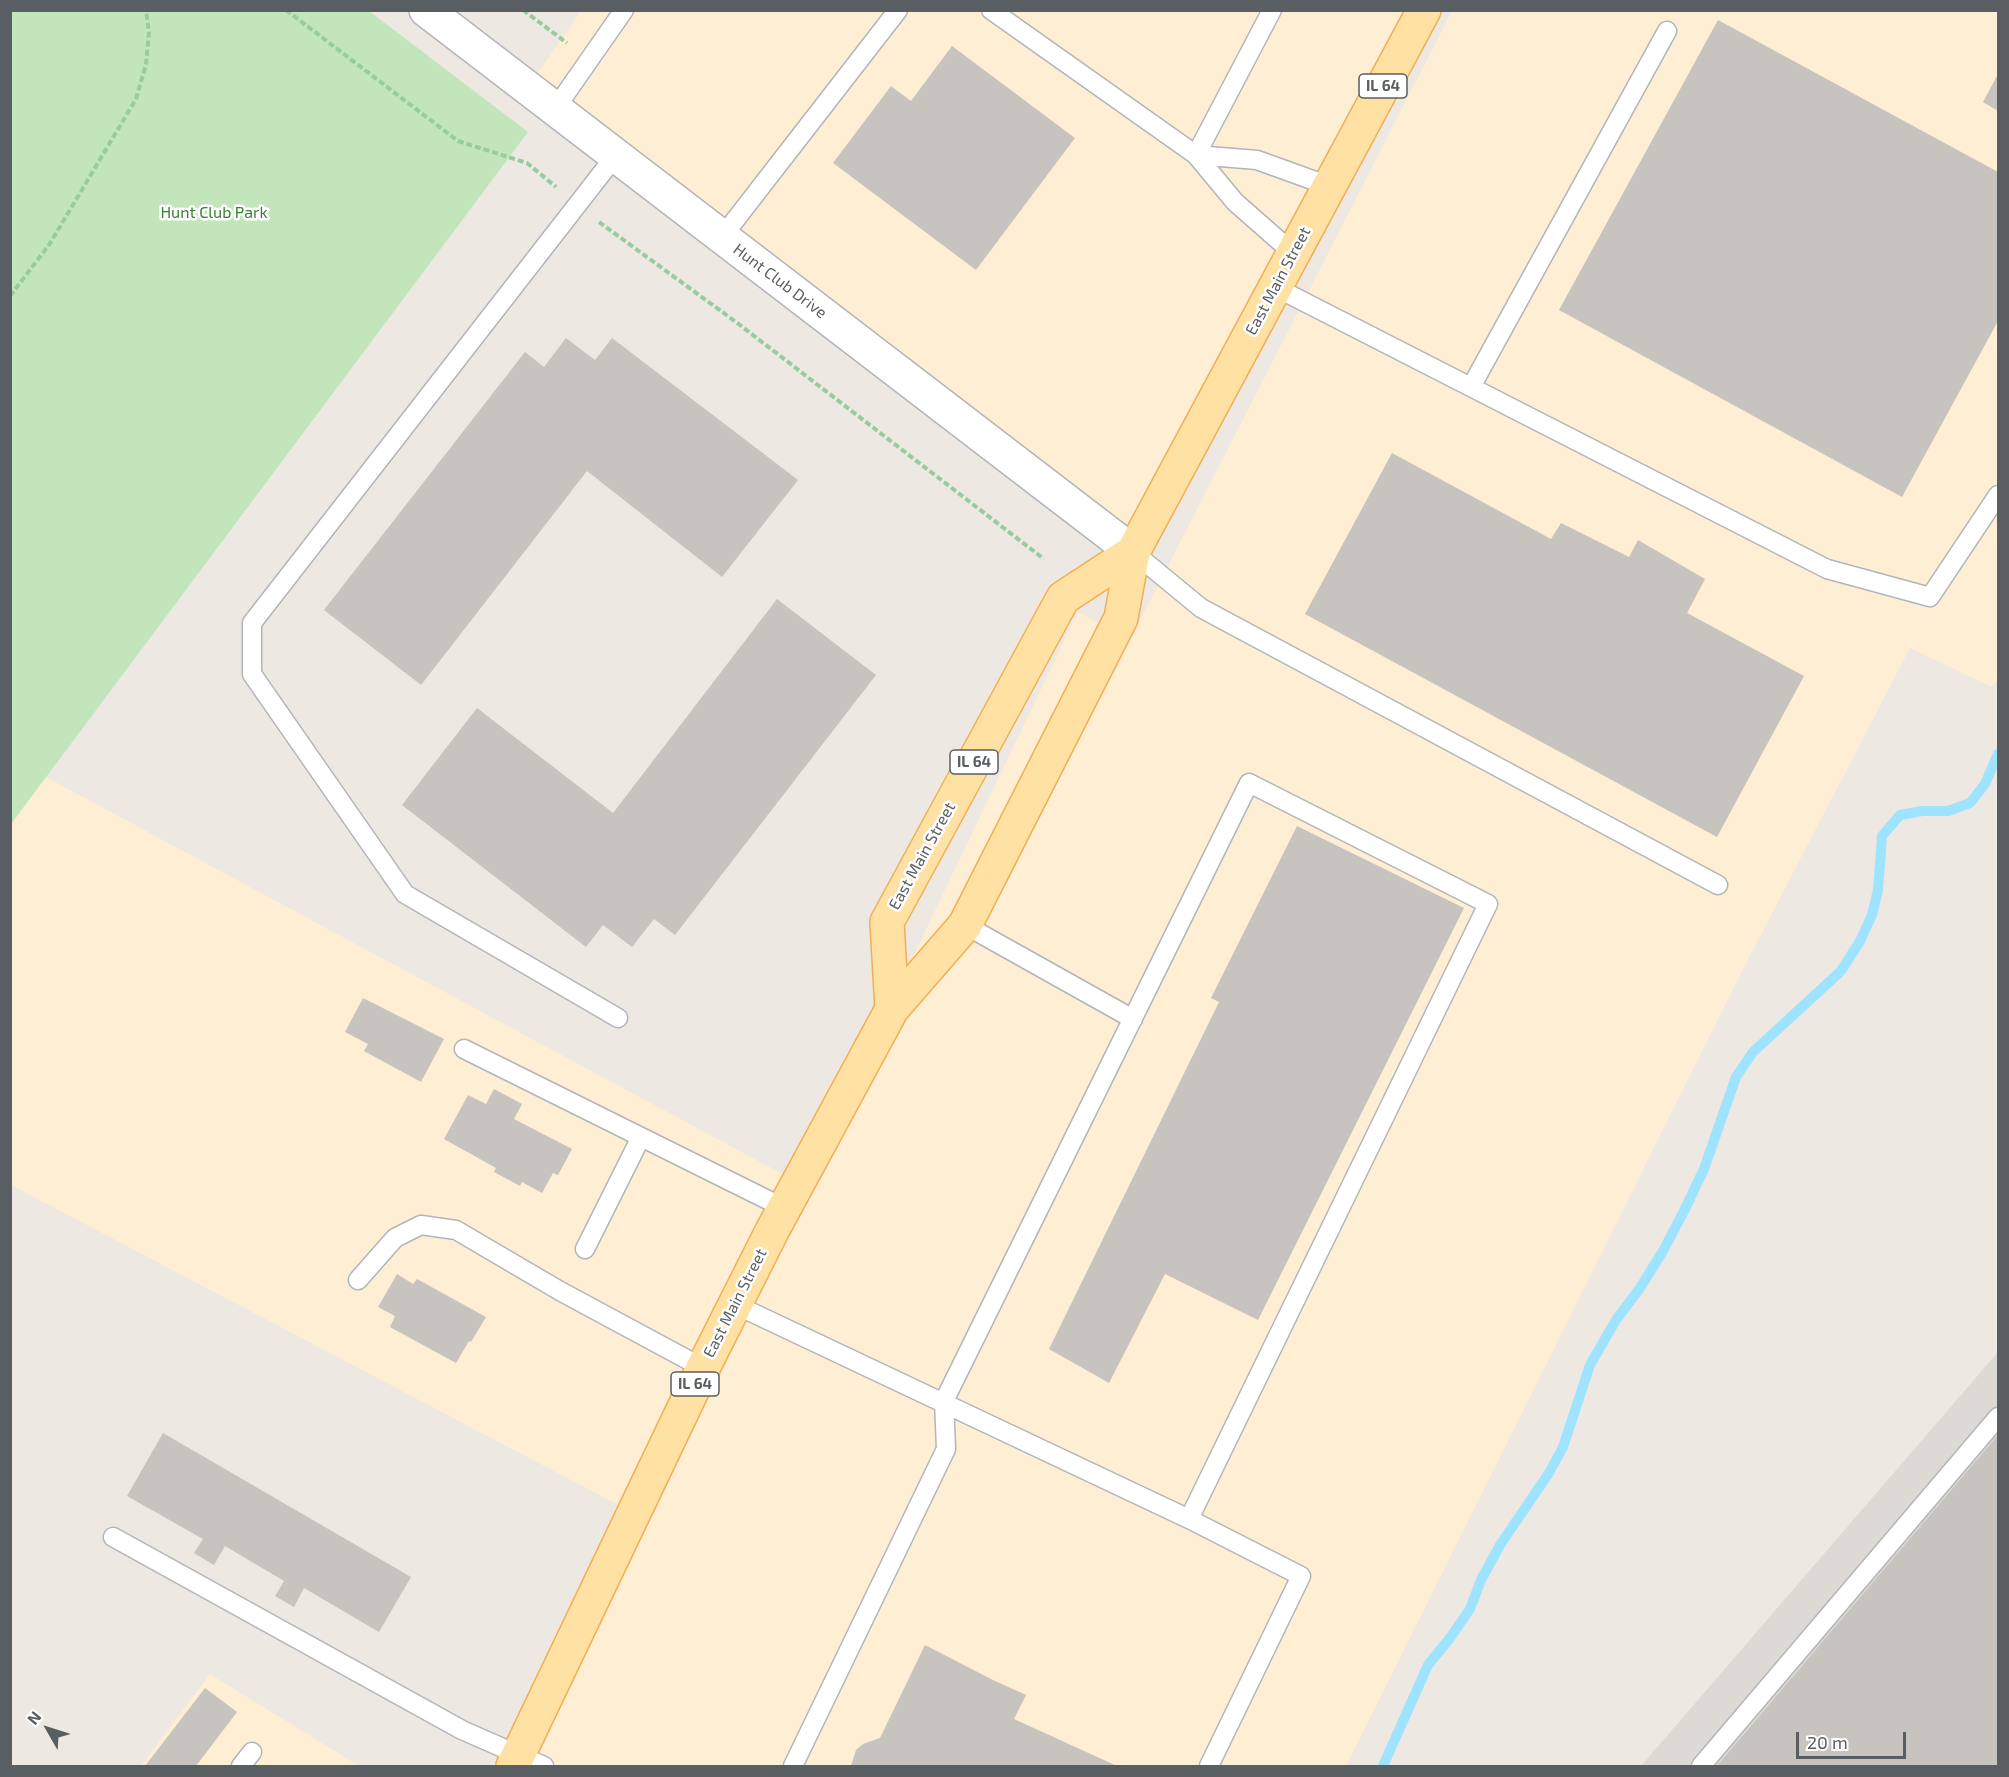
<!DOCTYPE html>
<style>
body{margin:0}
#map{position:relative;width:2009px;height:1777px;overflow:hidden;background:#ede8e1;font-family:"Exo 2",sans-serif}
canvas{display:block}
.frame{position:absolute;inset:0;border:12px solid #595e62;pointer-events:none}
.north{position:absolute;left:18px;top:1699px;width:60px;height:60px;-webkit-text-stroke:4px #fff;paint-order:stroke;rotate:309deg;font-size:16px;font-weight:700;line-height:24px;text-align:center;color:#595e62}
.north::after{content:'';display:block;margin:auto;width:21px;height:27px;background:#595e62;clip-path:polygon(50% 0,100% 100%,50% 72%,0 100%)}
.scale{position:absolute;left:1796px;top:1732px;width:110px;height:27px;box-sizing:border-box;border:3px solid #595e62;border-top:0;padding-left:8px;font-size:18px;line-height:21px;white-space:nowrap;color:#595e62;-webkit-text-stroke:4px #fff;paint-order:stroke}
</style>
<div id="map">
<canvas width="2009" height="1777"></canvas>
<div class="frame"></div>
<div class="north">N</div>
<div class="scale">20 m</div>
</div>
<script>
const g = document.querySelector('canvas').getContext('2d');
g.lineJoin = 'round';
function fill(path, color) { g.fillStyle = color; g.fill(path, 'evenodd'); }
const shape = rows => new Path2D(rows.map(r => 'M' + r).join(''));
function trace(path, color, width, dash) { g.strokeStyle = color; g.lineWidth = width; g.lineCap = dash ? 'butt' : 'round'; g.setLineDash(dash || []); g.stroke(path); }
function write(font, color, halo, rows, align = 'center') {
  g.font = font + ' "Exo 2",sans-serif'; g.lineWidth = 5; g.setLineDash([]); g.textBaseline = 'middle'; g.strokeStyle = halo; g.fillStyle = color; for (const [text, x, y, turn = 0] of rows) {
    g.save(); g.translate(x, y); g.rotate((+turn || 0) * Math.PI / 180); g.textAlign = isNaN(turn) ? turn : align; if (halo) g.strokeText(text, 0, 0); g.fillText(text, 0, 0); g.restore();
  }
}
fill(shape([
 [581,11,1408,11,1130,530,534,78],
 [1452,11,1998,11,1998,679,1992,687,1910,648,1742,971,1346,1766,525,1766,1078,612,1130,640],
 [46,777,790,1178,624,1508,11,1185,10,824],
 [210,1674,359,1766,141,1766]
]), '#feeed4');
fill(shape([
 [1998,1352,1998,1766,1641,1766]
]), '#dddad5');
fill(shape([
 [11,10,369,11,528,132,11,824]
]), '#c2e5bc');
trace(shape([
 [1383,1766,1428,1665,1450,1638,1470,1609,1481,1580,1500,1545,1549,1473,1563,1447,1590,1365,1616,1320,1640,1288,1663,1251,1685,1209,1704,1169,1736,1077,1753,1052,1841,971,1860,941,1872,915,1878,890,1882,836,1900,815,1922,811,1948,811,1970,803,1985,784,1998,754]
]), '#9ee3ff', 10);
fill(shape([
 [1718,20,1998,172,1998,321,1902,497,1559,310],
 [952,46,1075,138,976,270,833,163,891,86,911,101],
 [1998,74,1998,111,1983,102],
 [566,338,595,360,612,338,798,480,722,577,587,471,421,685,324,610,525,352,544,367],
 [1392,453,1551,539,1561,523,1629,557,1638,540,1705,579,1687,613,1804,676,1717,837,1305,614],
 [777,599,876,675,675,935,654,919,632,947,603,925,586,947,402,805,477,708,613,813],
 [1297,826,1464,908,1258,1320,1165,1274,1109,1383,1049,1349,1219,1002,1211,998],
 [363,998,444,1039,421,1082,364,1051,368,1044,345,1032],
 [494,1089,522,1104,514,1119,572,1149,558,1175,553,1173,542,1193,522,1182,520,1186,494,1172,496,1168,444,1139,468,1095,486,1104],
 [397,1274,413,1284,417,1279,486,1317,471,1342,469,1341,456,1363,390,1327,395,1316,378,1307],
 [163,1433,411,1577,379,1632,304,1588,294,1607,275,1596,284,1581,225,1546,214,1565,194,1553,203,1539,127,1496],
 [1998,1435,1998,1766,1717,1766],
 [925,1645,993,1680,1026,1695,1014,1719,1117,1766,851,1766,856,1750,863,1744,880,1738],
 [205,1688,237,1712,196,1766,145,1766]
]), '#c7c3be');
const lane = shape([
 [991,10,1196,155,1235,202,1293,253],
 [555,109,624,10],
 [616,155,252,623,252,674,405,894,618,1018],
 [1196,155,1272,10],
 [1196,155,1257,160,1329,186],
 [722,237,898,10],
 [1275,287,1827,569,1930,597,1998,495],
 [1471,387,1667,31],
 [1133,552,1201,608,1718,885],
 [965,925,1133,1019],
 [464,1049,784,1208],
 [585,1249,641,1137],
 [358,1280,395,1238,421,1225,456,1230,560,1291,703,1368],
 [734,1304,1189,1519,1301,1576,1209,1766],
 [113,1537,462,1730,544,1766],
 [241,1766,252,1752],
 [793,1766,946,1449,944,1401,1249,783,1488,904,1189,1519],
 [1701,1766,1998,1417]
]);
const street = shape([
 [426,10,1133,552]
]);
const primary = shape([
 [892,1009,887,922,1063,598,1133,552],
 [513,1766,703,1368,772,1231,892,1009,965,925,1121,618,1133,552,1424,10]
]);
trace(lane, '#b2b5b9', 21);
trace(street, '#b2b5b9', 36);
trace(primary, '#f3ae53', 36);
trace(shape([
 [286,10,458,141,527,163,556,187],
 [523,10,567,43],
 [599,222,736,322,1044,559],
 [10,296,49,245,136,99,146,64,149,33,146,10]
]), '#98cb9e', 4, [6, 3]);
trace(lane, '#fff', 18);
trace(street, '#fff', 33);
trace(primary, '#ffe2a3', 33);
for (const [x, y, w] of [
 [1383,86,48],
 [974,762,48],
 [695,1384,48]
]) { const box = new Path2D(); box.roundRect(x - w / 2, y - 12, w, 24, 4.5); g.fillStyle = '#fff'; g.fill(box); trace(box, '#595e62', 1.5); }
write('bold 15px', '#595e62', null, [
 ["IL 64",1383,86],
 ["IL 64",974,762],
 ["IL 64",695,1384]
]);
write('16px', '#3a8132', '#fff', [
 ["Hunt Club Park",214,213]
]);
write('16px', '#595e62', '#fff', [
 ["Hunt Club Drive",780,281,37],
 ["East Main Street",1278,281,-62],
 ["East Main Street",922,856,-61],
 ["East Main Street",735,1303,-63]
]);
</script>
